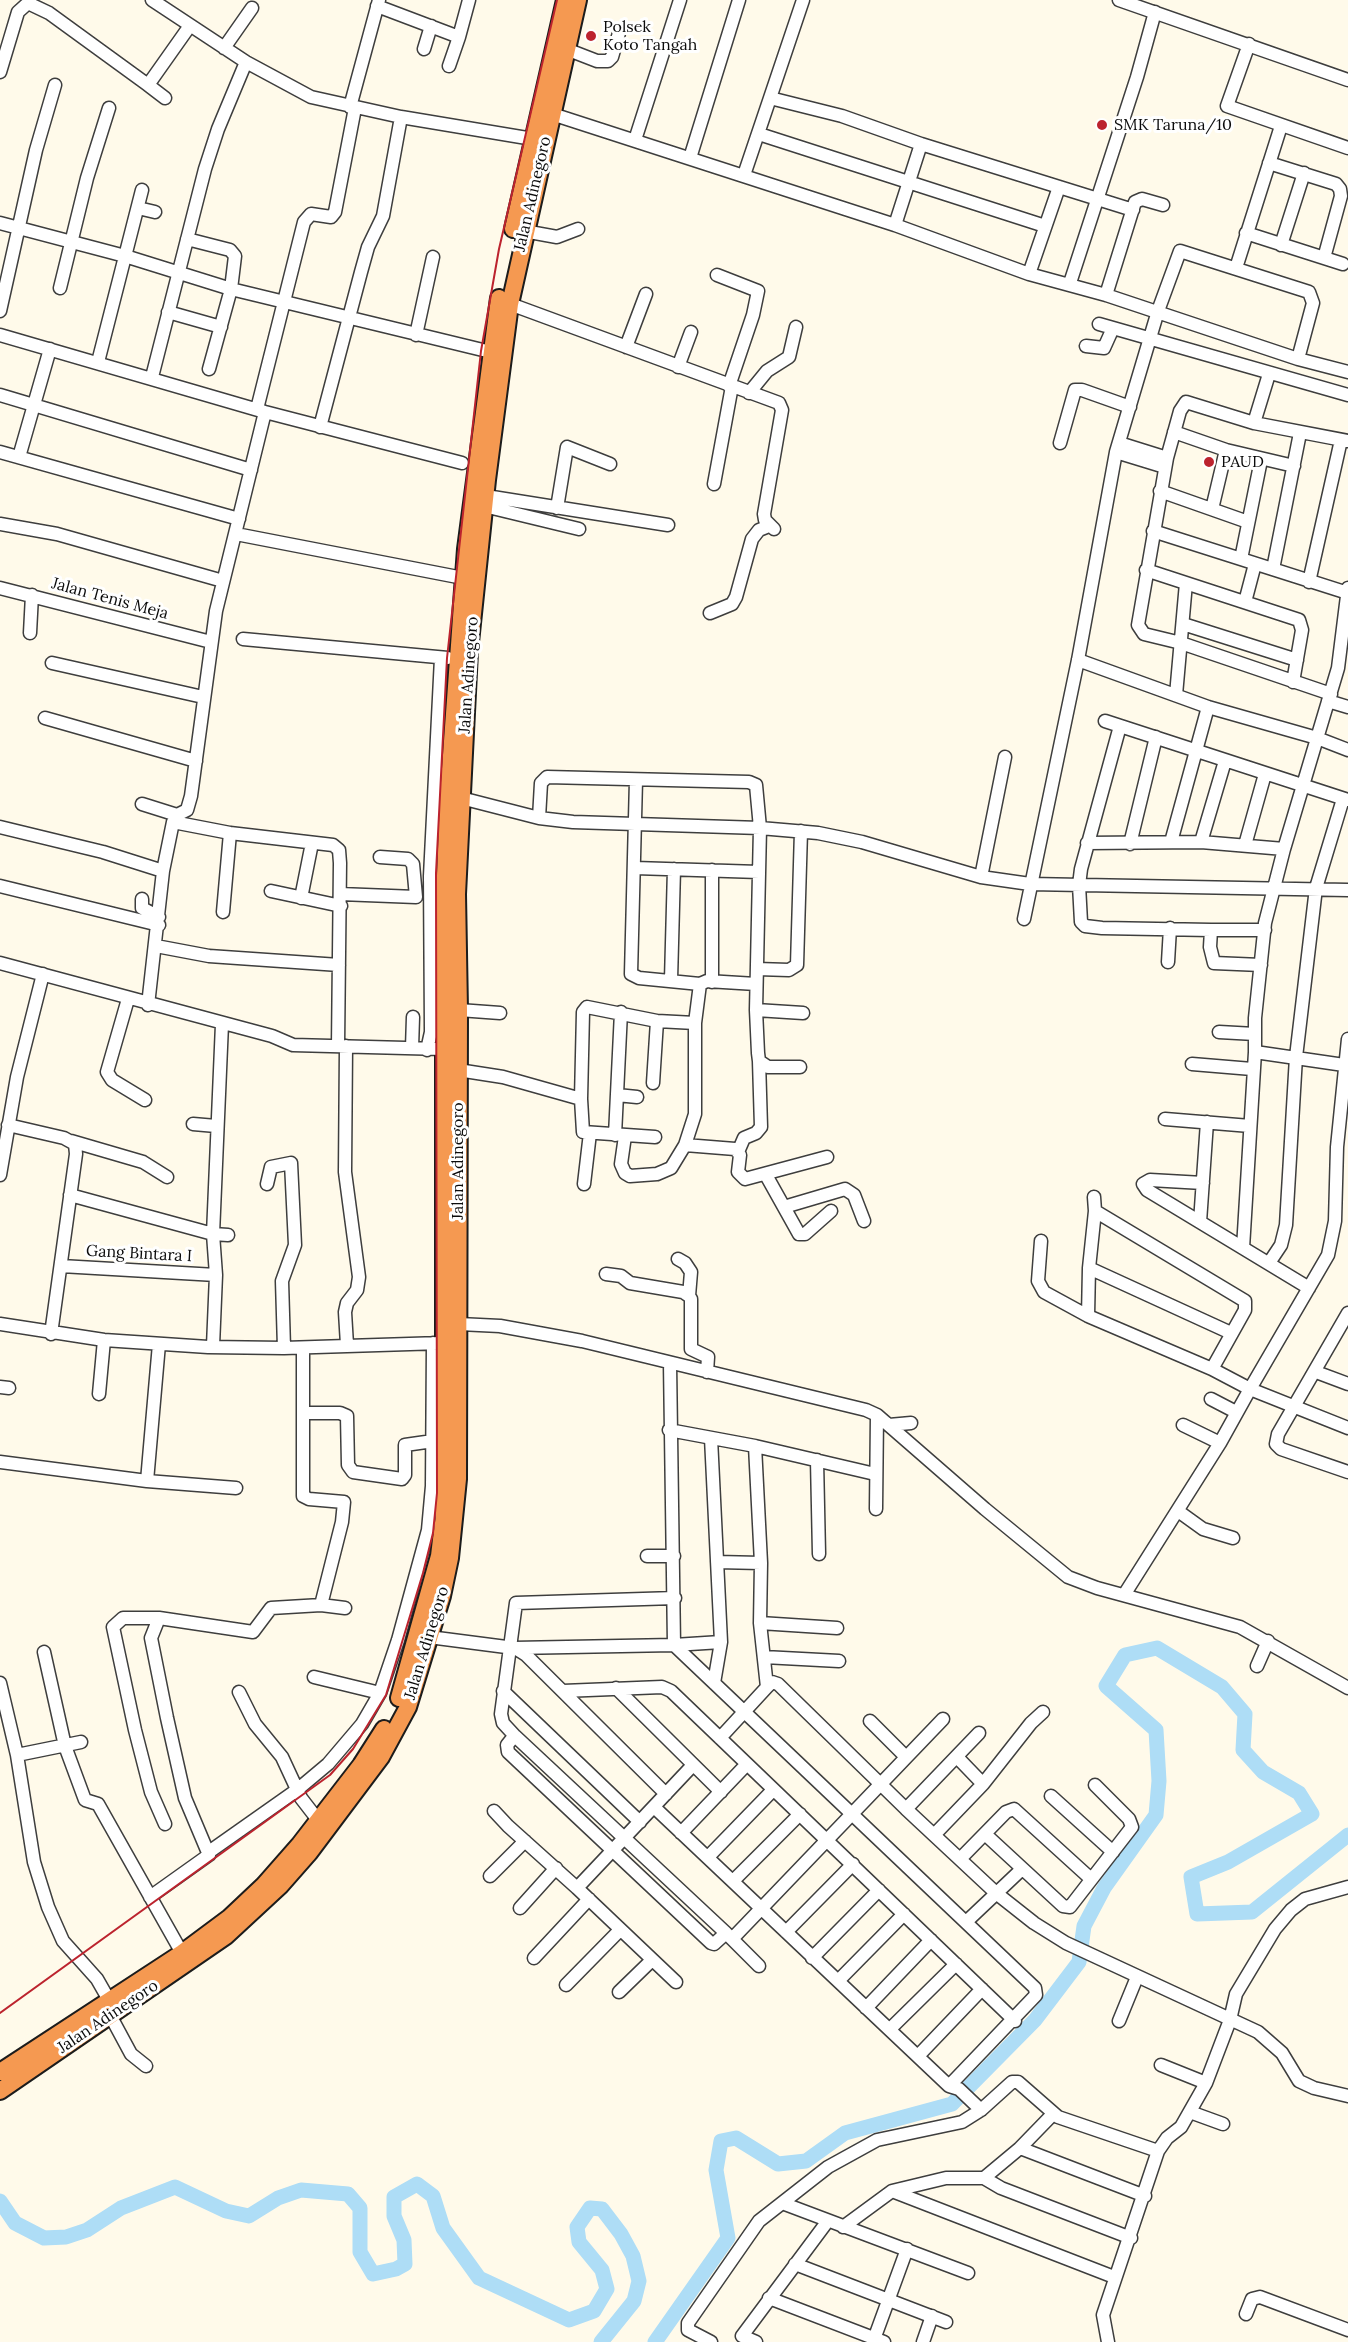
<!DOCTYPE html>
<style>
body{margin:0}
canvas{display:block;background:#fffaea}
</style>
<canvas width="1348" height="2342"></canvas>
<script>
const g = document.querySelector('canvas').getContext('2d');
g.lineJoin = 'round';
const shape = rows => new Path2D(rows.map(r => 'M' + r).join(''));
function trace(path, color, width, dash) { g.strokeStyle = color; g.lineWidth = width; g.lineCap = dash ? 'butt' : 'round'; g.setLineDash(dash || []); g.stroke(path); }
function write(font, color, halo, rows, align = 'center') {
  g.font = font + ' Lora,serif'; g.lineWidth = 6; g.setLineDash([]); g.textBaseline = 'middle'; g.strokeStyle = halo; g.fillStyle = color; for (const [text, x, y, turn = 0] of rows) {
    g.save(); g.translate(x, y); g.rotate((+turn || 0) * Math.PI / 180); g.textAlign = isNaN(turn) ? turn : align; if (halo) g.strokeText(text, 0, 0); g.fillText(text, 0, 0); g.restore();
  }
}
trace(shape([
 [0,2201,15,2223,44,2238,66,2237,87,2230,121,2208,175,2187,226,2211,249,2216,278,2198,301,2190,348,2194,360,2208,360,2252,373,2274,396,2269,405,2264,404,2240,394,2216,394,2197,417,2184,433,2196,443,2228,479,2278,569,2320,594,2311,607,2289,602,2270,579,2242,577,2227,590,2208,602,2209,621,2234,633,2256,639,2281,634,2301,601,2342],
 [655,2342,728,2238,716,2170,721,2141,736,2138,778,2164,806,2161,845,2133,952,2104,1035,2020,1079,1962,1084,1926,1104,1888,1156,1815,1159,1781,1156,1730,1106,1686,1125,1655,1157,1648,1222,1687,1245,1714,1243,1750,1263,1772,1299,1793,1312,1814,1228,1862,1191,1877,1197,1914,1252,1912,1348,1835]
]), '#aeddf6', 15);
const minor = shape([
 [152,0,246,62,311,97,401,117,533,139],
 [1119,0,1348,80],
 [377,6,459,37,469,0],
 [1249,44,1227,106,1348,148],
 [224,48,252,8],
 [424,49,431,26],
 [566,49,597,61,608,61,612,57,619,33],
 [449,66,459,37],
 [0,72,18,12,28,3,49,13,148,85],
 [165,98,148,85,189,27],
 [770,98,803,0],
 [350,107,379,0],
 [552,114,895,225,1029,274,1106,295,1298,359,1348,372],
 [759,134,1045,226],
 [635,140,680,0],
 [690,158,739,0],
 [1269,163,1336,184,1340,189,1341,196,1324,258],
 [744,175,770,98,842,116,921,144,1133,210],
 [138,208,155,212],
 [0,223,125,256,231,289,491,352],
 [895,225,921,144],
 [524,231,557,237,578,229],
 [1246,233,1343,264],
 [187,239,230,250,235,256,231,289,209,369],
 [1281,245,1304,173],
 [1236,268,1281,126],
 [1029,274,1059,187],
 [717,275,758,291,753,315,729,386],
 [1070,283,1137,77,1155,12],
 [60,288,87,178,109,108],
 [1106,295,1135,202,1142,199,1163,205],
 [510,304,779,403,782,410,764,514,765,520,774,529],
 [0,311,36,150,55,85],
 [168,312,221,327],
 [1099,324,1348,395],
 [0,335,265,412,462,463],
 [416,335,433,257],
 [1086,346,1104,348,1113,328],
 [626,347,646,294],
 [98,362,142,190],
 [678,367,691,332],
 [152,377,205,169,218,129,246,62],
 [749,393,767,371,789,357,796,327],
 [0,395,251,470],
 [257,409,304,222,311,214,331,217,335,212,355,108],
 [1254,423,1269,374],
 [320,427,361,272,368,247,383,216,401,117],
 [1174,432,1226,450,1294,466],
 [1060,443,1075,390,1082,390,1130,407],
 [1119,443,1167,458],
 [0,452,239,519],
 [1116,452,1165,467],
 [19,457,50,349],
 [714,484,732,386],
 [1160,491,1248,522],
 [486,496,668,525],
 [484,506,579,529],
 [557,508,567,447,610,464],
 [1212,509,1226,450],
 [0,524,57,534,223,581],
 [1153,531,1348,593],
 [236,534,463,578],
 [1241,559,1261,460],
 [1273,569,1300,433],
 [1146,570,1299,620,1302,630,1293,682],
 [1309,582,1341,440],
 [0,588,211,642],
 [1245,602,1255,564],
 [710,613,732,604,736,597,752,539,759,530,769,526],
 [1183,624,1297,660],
 [30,633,32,595],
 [243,639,448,658],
 [1078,660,1208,707,1317,738,1348,750],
 [52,663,203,697],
 [1331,694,1181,643,1144,634,1138,625,1167,458,1180,411,1186,402,1254,423,1348,441],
 [1176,695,1186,583],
 [1328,701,1348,707],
 [45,718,196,761],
 [1105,721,1348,800],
 [1120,726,1081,869,1079,885,1081,922,1085,926,1102,928,1211,930],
 [636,780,631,974,639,978,700,984],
 [461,798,539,818,573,822,760,828,818,833,862,842,981,877,1030,884,1348,890],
 [142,804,177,815],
 [539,818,541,783,547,777,749,782,756,785,760,828,756,1010,758,1053,759,1061,768,1067,800,1067],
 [173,822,177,815,187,810,191,796,216,611,265,412],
 [0,827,103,852,163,871],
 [1171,842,1208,707],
 [1201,842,1225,761],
 [1087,843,1201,842,1284,849],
 [1130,844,1156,737],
 [1245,845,1265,774],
 [635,868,759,872],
 [981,877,1005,757],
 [0,886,159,925],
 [271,891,341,906],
 [340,894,416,897,413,864,408,859,380,857],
 [301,898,312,843],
 [142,899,142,908,159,917],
 [223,912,230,833],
 [1024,919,1078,660,1116,452,1158,311,1180,251,1309,292,1313,303,1298,359],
 [156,946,209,956,339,965],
 [1168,962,1170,928],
 [0,963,272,1036,293,1045,443,1049],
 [1261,965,1214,963,1210,947,1211,930,1265,930],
 [757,969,789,970,797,965,801,831],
 [671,980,674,869],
 [712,982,712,870],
 [128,999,107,1072,112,1080,145,1100],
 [148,1005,163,871,173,822,230,833,333,845,339,850,340,863,338,1046],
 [459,1010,500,1013],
 [756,1010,803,1013],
 [222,1024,213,1234,228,1235],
 [1219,1032,1255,1034],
 [1348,1039,1337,1147,1335,1221,1328,1255,1250,1389,1348,1428],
 [346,1046,345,1172,359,1277,357,1290,347,1303,345,1312,347,1345],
 [412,1048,413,1017],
 [427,1050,431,1032,430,876,441,658],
 [1192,1064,1252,1069],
 [1344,1065,1255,1052,1255,1018,1265,923,1284,849,1338,668,1348,588],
 [458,1070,503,1077,581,1099,583,1012,587,1007,657,1021,695,1023],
 [653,1083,657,1021],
 [617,1095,637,1097],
 [581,1099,583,1132,655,1137],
 [1165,1119,1250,1126],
 [193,1124,216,1126],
 [8,1125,64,1138,75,1144,76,1154,51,1334],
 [615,1135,621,1012],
 [625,1136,621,1164,625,1173,630,1176,657,1174,671,1168,685,1145,695,1114,695,1023,700,984,707,981,756,984],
 [71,1141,143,1162,167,1177],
 [685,1145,735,1149,740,1155,738,1172,745,1179,827,1157],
 [738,1152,744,1138,756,1133,761,1127,759,1061],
 [0,1175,17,1077,43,974],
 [766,1175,799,1234,805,1234,831,1211],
 [1203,1183,1150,1180,1143,1184,1147,1190,1309,1288],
 [267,1184,271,1167,291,1163,295,1245,282,1281,284,1348],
 [584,1184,590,1133],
 [70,1195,213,1234,216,1275,213,1346],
 [1094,1197,1095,1211],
 [784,1207,845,1189,854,1195,864,1221],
 [1200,1222,1207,1122],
 [1041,1241,1038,1281,1044,1292,1088,1316,1212,1369,1250,1389,1220,1443,1124,1595],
 [1243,1248,1255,1052],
 [678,1259,685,1263,691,1272,689,1296],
 [1269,1263,1281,1245,1286,1225,1296,1057,1316,888,1343,799],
 [61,1266,216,1275],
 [1089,1268,1231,1333],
 [606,1274,621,1276,630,1283,683,1292,689,1296,691,1299,691,1349,708,1357,707,1372],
 [1348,1313,1278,1434,1276,1444,1281,1449,1348,1472],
 [1088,1316,1089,1268,1095,1211,1245,1301,1245,1310,1212,1369],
 [0,1324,104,1340,208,1347,284,1348,441,1343],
 [459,1324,500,1326,582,1341,866,1410,877,1415,985,1509,1068,1577,1097,1588,1240,1627,1348,1688],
 [670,1363,674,1645,721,1642,711,1438],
 [1316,1372,1348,1384],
 [0,1387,9,1388],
 [99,1394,104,1340],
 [1211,1399,1236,1412],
 [303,1413,340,1413,347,1416,348,1465,353,1472,402,1479,405,1475,405,1445,433,1441],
 [889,1425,911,1423],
 [1183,1425,1220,1443],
 [669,1430,755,1446,761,1563,760,1623],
 [755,1446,875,1474],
 [817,1460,819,1554],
 [0,1462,147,1481,236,1488],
 [147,1481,159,1344],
 [876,1509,877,1415],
 [1178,1511,1203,1529,1233,1538],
 [647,1556,674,1556],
 [717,1562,761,1563],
 [321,1605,345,1608],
 [159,1618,123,1618,113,1627,135,1730,151,1792,165,1824],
 [837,1628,760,1623,767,1687,772,1682,778,1684,906,1809,996,1893,1034,1923,1066,1943,1258,2032,1282,2053,1299,2081,1314,2088,1348,2096],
 [429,1637,514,1648,674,1645,1035,1988,1036,1995,949,2086,654,1807],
 [515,1648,526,1655,666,1794],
 [44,1652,65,1746,85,1800,98,1804,182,1953],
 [764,1657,839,1661],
 [1257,1666,1268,1641],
 [314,1677,380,1693],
 [0,1683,17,1755,34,1862,48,1907,63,1941,97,1979,109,2000],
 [714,1683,721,1642],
 [616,1688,721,1792],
 [503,1691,640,1822],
 [563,1691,662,1687,671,1691,1015,2021],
 [239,1692,255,1724,282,1757,301,1798,318,1820],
 [870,1721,906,1757],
 [515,1736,503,1723,501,1714,516,1603,675,1598],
 [720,1738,767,1687],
 [17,1755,81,1742],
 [957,1757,983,1784],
 [1051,1796,1113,1852],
 [906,1809,979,1733],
 [494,1811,508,1826,577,1888,693,1765],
 [681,1833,747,1764],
 [935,1834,983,1784,1031,1723,1043,1712],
 [985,1834,1063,1906,1070,1907,1132,1827,1129,1819,1095,1785],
 [209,1852,297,1790,328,1764,362,1724,380,1693,398,1640,428,1530,432,1486,433,1343],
 [708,1857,773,1790],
 [960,1859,1006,1812,1014,1809,1091,1879],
 [490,1876,525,1841],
 [733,1881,800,1814],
 [577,1888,676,1982],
 [150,1897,209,1855,185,1798,167,1718,151,1638,159,1618,253,1632,271,1608,321,1605,342,1522,344,1502,309,1499,303,1496,303,1348],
 [520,1908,556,1868],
 [966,1922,1022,1869],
 [786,1932,853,1864],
 [726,1933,714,1944,711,1943,508,1752,507,1745,511,1740,515,1736,726,1933,759,1966],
 [732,1939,943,1719],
 [534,1958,589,1899],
 [812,1958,879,1890],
 [838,1981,904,1914],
 [566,1985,620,1930],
 [619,1992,652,1960],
 [866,2008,931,1940],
 [110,2015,131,2054,146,2066],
 [1119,2021,1137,1977],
 [890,2029,956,1964],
 [918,2056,982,1989],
 [1161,2065,1206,2083],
 [949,2086,959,2089,981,2110,962,2122,877,2140,828,2167,782,2203,968,2273],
 [981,2110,1012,2082,1018,2082,1058,2117,1158,2151,1167,2138,1181,2127,1206,2083,1230,2020,1236,1994,1275,1929,1291,1910,1305,1899,1348,1887],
 [1190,2112,1223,2124],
 [1020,2148,1145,2196],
 [984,2178,1001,2188,1131,2238],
 [892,2191,1114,2277],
 [843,2227,892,2191,946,2178,984,2178,1020,2148,1053,2114],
 [795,2264,946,2322],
 [769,2298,884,2342],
 [1246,2314,1252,2299,1260,2297,1348,2330],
 [711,2342,688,2330,688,2323,759,2221,782,2203],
 [756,2342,742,2336,827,2222],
 [873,2342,907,2249],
 [923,2342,932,2316],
 [1108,2342,1103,2315,1158,2151]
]);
const highway = shape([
 [513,229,565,0],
 [399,1698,439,1556,444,1515,444,902,448,796,466,549,499,298],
 [0,2072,182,1953,229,1918,264,1885,300,1844,361,1765,384,1729],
 [0,2091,226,1936,280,1886,309,1853,381,1757,408,1707,442,1596,450,1558,458,1479,459,1010,457,894,469,652,487,480,510,304,578,0]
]);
trace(minor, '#3e3e3e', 15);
trace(highway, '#1c1c1c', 20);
trace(minor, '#fff', 12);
trace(highway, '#f59951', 16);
trace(shape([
 [0,2013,330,1775,353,1749,386,1695,423,1573,433,1533,437,1493,436,873,447,658,481,351,499,249,557,0]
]), '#bc232e', 2);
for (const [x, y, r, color] of [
 [591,36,6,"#bc232e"],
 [1102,125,6,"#bc232e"],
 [1209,462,6,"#bc232e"]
]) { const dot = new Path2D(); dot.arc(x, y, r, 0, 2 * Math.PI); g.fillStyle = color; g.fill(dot); trace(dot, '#fff', 2); }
write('16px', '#0b0b0b', '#fff', [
 ["Polsek",603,27],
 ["Koto Tangah",603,45],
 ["SMK Taruna/10",1114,125],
 ["PAUD",1221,462]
], 'left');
write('16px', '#0b0b0b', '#fff', [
 ["Jalan Adinegoro",533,194,-77],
 ["Jalan Tenis Meja",110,599,15],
 ["Jalan Adinegoro",469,675,-86],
 ["Jalan Adinegoro",458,1161,-90],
 ["Gang Bintara I",139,1254,3],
 ["Jalan Adinegoro",427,1643,-73],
 ["Jalan Adinegoro",108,2017,-34]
]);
</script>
